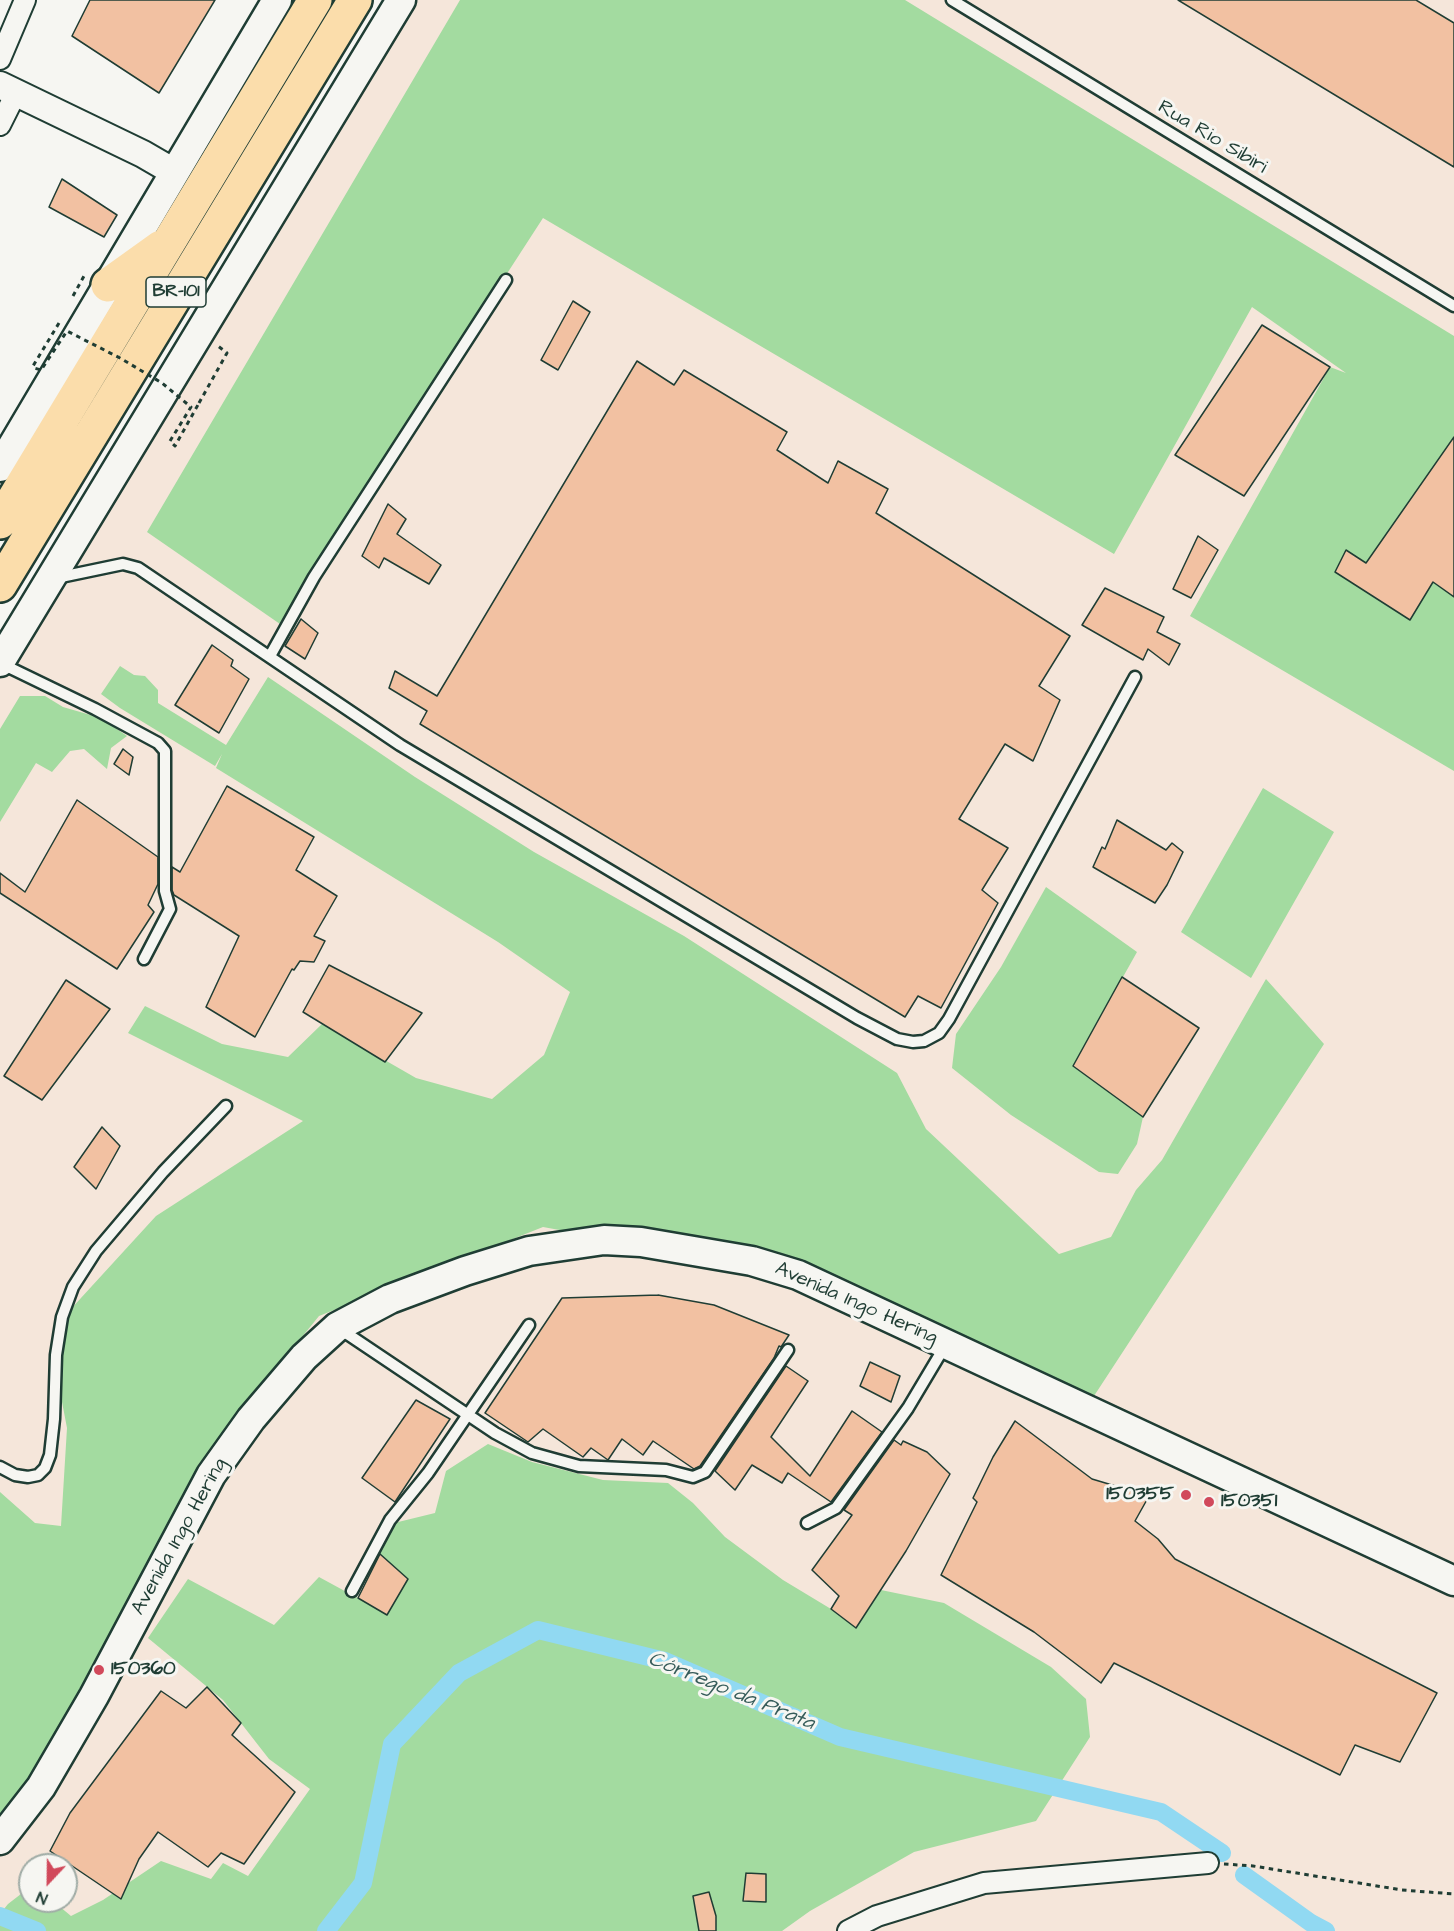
<!DOCTYPE html>
<meta charset="utf-8">
<style>
body{margin:0}
#map{position:relative;width:1454px;height:1931px;overflow:hidden;background:#f6f6f2;font-family:"Architects Daughter",sans-serif}
canvas{display:block}
.north{position:absolute;left:18px;top:1853px;width:60px;height:60px;box-sizing:border-box;background:#f6f6f2;border:2px solid #a0aca6;border-radius:50%;rotate:202deg;font-size:16px;font-weight:700;line-height:24px;text-align:center;color:#1f3d34}
.north::after{content:'';display:block;margin:auto;width:21px;height:27px;background:#d1495b;clip-path:polygon(50% 0,100% 100%,50% 72%,0 100%)}
</style>
<div id="map">
<canvas width="1454" height="1931"></canvas>
<div class="north">N</div>
</div>
<script>
const g = document.querySelector('canvas').getContext('2d');
g.lineJoin = 'round';
function fill(path, color) { g.fillStyle = color; g.fill(path, 'evenodd'); }
const shape = rows => new Path2D(rows.map(r => 'M' + r).join(''));
function trace(path, color, width, dash) { g.strokeStyle = color; g.lineWidth = width; g.lineCap = dash ? 'butt' : 'round'; g.setLineDash(dash || []); g.stroke(path); }
function write(font, color, halo, rows, align = 'center') {
  g.font = font + ' "Architects Daughter",sans-serif'; g.lineWidth = 6; g.setLineDash([]); g.textBaseline = 'middle'; g.strokeStyle = halo; g.fillStyle = color; for (const [text, x, y, turn = 0] of rows) {
    g.save(); g.translate(x, y); g.rotate((+turn || 0) * Math.PI / 180); g.textAlign = isNaN(turn) ? turn : align; if (halo) g.strokeText(text, 0, 0); g.fillText(text, 0, 0); g.restore();
  }
}
fill(shape([
 [396,0,1454,0,1454,1931,0,1931,0,662],
 [30,1865,66,1865,66,1901,30,1901]
]), '#f5e6da');
fill(shape([
 [460,0,905,0,1454,336,1454,771,1190,616,1330,367,1346,373,1252,307,1114,554,543,218,280,624,147,532],
 [120,666,134,675,145,676,158,690,158,703,226,745,268,677,415,777,534,852,684,936,897,1073,926,1129,1059,1254,1111,1237,1136,1190,1162,1160,1266,979,1324,1044,1094,1396,844,1282,543,1227,319,1316,199,1464,23,1798,0,1818,0,1492,35,1523,61,1526,67,1428,57,1376,70,1310,156,1216,303,1121,128,1033,145,1006,222,1044,288,1057,322,1024,416,1078,492,1099,544,1055,570,992,498,942,216,768,222,754,215,766,120,708,101,694],
 [20,696,45,696,63,707,101,718,127,736,111,748,107,769,84,749,70,751,52,772,36,763,0,822,0,729],
 [1263,788,1334,832,1251,978,1181,932],
 [1046,887,1137,952,1073,1066,1143,1117,1137,1144,1118,1174,1099,1172,1011,1115,952,1068,956,1034,1001,967],
 [488,1444,532,1462,603,1480,668,1483,693,1503,725,1537,783,1580,831,1609,856,1627,881,1590,944,1603,1051,1667,1086,1699,1090,1737,1036,1821,914,1852,810,1911,782,1931,0,1931,0,1914,8,1904,30,1887,30,1901,53,1901,71,1916,103,1900,161,1861,211,1879,223,1863,248,1876,310,1789,269,1759,223,1700,148,1638,188,1579,274,1625,319,1577,387,1614,407,1579,378,1552,390,1524,435,1513,446,1471]
]), '#a3dba0');
trace(shape([
 [1244,1875,1311,1923,1326,1931],
 [0,1916,37,1931],
 [326,1931,363,1883,392,1744,459,1673,538,1630,665,1661,840,1737,1161,1812,1222,1853]
]), '#91d9f2', 18);
const building = shape([
 [90,0,215,0,159,93,72,36,90,0],
 [1178,0,1416,0,1454,23,1454,167,1178,0],
 [62,179,117,215,104,237,49,207,62,179],
 [573,301,590,312,558,370,541,360,573,301],
 [1262,325,1330,367,1244,496,1175,455,1262,325],
 [637,361,674,385,684,370,787,432,777,450,828,483,838,461,888,489,876,513,1070,636,1039,686,1060,700,1033,761,1005,744,959,819,1008,848,982,890,998,903,941,1008,918,996,905,1017,420,724,427,711,389,688,395,671,437,696,637,361],
 [1454,437,1454,597,1433,582,1410,620,1335,572,1346,550,1366,563,1454,437],
 [388,504,406,519,397,534,441,565,429,584,384,558,379,568,362,556,388,504],
 [1198,536,1218,550,1191,598,1173,589,1198,536],
 [1105,588,1164,617,1157,632,1180,644,1169,665,1148,649,1143,660,1082,625,1105,588],
 [301,619,318,633,305,659,285,646,301,619],
 [212,645,233,660,231,666,249,679,219,733,175,705,212,645],
 [123,749,133,757,129,775,114,764,123,749],
 [227,786,314,837,296,870,337,896,314,936,325,941,314,962,300,961,294,970,292,969,255,1037,206,1007,239,936,174,895,172,890,172,867,180,872,227,786],
 [77,800,158,857,158,884,148,905,154,912,117,969,0,893,0,873,25,892,77,800],
 [1117,820,1166,850,1172,843,1183,852,1167,885,1155,903,1093,867,1102,847,1105,849,1117,820],
 [329,965,422,1013,385,1062,303,1012,329,965],
 [1122,977,1199,1028,1143,1117,1073,1066,1122,977],
 [66,980,110,1009,42,1100,4,1076,66,980],
 [102,1127,120,1146,96,1189,74,1167,102,1127],
 [658,1295,714,1305,789,1335,781,1347,779,1346,774,1358,700,1466,694,1469,653,1441,643,1455,622,1439,608,1460,591,1448,583,1457,543,1429,528,1442,485,1413,562,1298,658,1295],
 [870,1362,900,1376,891,1402,860,1386,870,1362],
 [786,1366,808,1381,771,1437,810,1476,852,1411,882,1432,831,1502,788,1473,782,1483,752,1465,735,1490,715,1471,786,1366],
 [416,1400,450,1419,395,1502,362,1478,416,1400],
 [1015,1421,1092,1479,1149,1496,1135,1521,1158,1539,1175,1559,1437,1693,1400,1762,1355,1745,1340,1775,1114,1663,1101,1683,1034,1632,941,1575,977,1502,973,1498,993,1457,1015,1421],
 [894,1440,901,1445,903,1441,927,1452,950,1474,906,1551,856,1628,831,1609,839,1596,812,1570,852,1515,844,1510,894,1440],
 [380,1554,408,1579,387,1615,358,1598,380,1554],
 [207,1687,241,1723,232,1735,295,1792,244,1864,221,1853,208,1867,158,1832,139,1859,121,1899,50,1851,70,1813,161,1691,186,1708,207,1687],
 [746,1873,766,1874,766,1902,743,1901,746,1873],
 [709,1892,716,1916,716,1931,699,1931,693,1896,709,1892]
]);
fill(building, '#f2c1a2');
trace(building, '#1f3d34', 1.5);
const service = shape([
 [952,0,1454,306],
 [56,578,123,564,138,568,400,745,857,1018,897,1039,913,1042,924,1041,939,1033,949,1019,1135,677],
 [270,656,314,577,506,280],
 [2,664,95,709,158,743,165,751,165,891,170,909,144,959],
 [340,1329,495,1433,532,1453,579,1466,666,1470,693,1477,705,1472,788,1350],
 [0,1467,15,1475,28,1477,38,1475,45,1468,50,1455,54,1419,56,1355,62,1317,73,1287,96,1251,163,1172,226,1106],
 [807,1523,836,1508,908,1408,945,1346],
 [352,1591,390,1520,428,1473,529,1325]
]);
const minor = shape([
 [0,59,25,0],
 [0,125,16,93],
 [848,1931,877,1916,984,1883,1208,1863]
]);
const tertiary = shape([
 [0,85,143,154,174,172]
]);
const secondary = shape([
 [0,467,277,0],
 [0,662,401,0],
 [0,1840,41,1787,94,1696,211,1475,251,1419,304,1357,337,1327,390,1299,465,1271,529,1251,604,1240,641,1242,752,1261,798,1275,1454,1581]
]);
const trunk = shape([
 [108,285,161,247],
 [0,522,315,0],
 [0,585,355,0]
]);
trace(service, '#1f3d34', 15);
trace(minor, '#1f3d34', 24);
trace(tertiary, '#1f3d34', 30);
trace(secondary, '#1f3d34', 33);
trace(trunk, '#1f3d34', 38);
trace(shape([
 [73,296,84,276],
 [199,403,227,353,218,346],
 [1224,1864,1253,1866,1402,1890,1454,1894]
]), '#1f3d34', 3, [4.5, 4.5]);
trace(service, '#f6f6f2', 10);
trace(minor, '#f6f6f2', 20);
trace(tertiary, '#f6f6f2', 26);
trace(secondary, '#f6f6f2', 28);
trace(trunk, '#fbddab', 33);
trace(shape([
 [59,323,33,366,34,368,41,370,67,331,120,358,162,383,191,407,170,441,175,446,199,403]
]), '#1f3d34', 3, [4.5, 4.5]);
for (const [x, y, r, color] of [
 [1186,1495,6,"#d1495b"],
 [1209,1502,6,"#d1495b"],
 [99,1670,6,"#d1495b"]
]) { const dot = new Path2D(); dot.arc(x, y, r, 0, 2 * Math.PI); g.fillStyle = color; g.fill(dot); trace(dot, '#f6f6f2', 2); }
for (const [x, y, w] of [
 [176,292,60]
]) { const box = new Path2D(); box.roundRect(x - w / 2, y - 15, w, 30, 4.5); g.fillStyle = '#f6f6f2'; g.fill(box); trace(box, '#1f3d34', 1.5); }
write('bold 18px', '#1f3d34', null, [
 ["BR-101",176,292]
]);
write('20px', '#1f3d34', '#f6f6f2', [
 ["Rua Rio Sibiri",1212,138,31],
 ["Avenida Ingo Hering",856,1304,24],
 ["Avenida Ingo Hering",180,1537,-61]
]);
write('bold 20px', '#1f3d34', '#f6f6f2', [
 ["150355",1174,1495,"right"],
 ["150351",1221,1502],
 ["150360",111,1670]
], 'left');
write('italic 21px', '#365c5a', '#f6f6f2', [
 ["Córrego da Prata",731,1692,22]
]);
</script>
